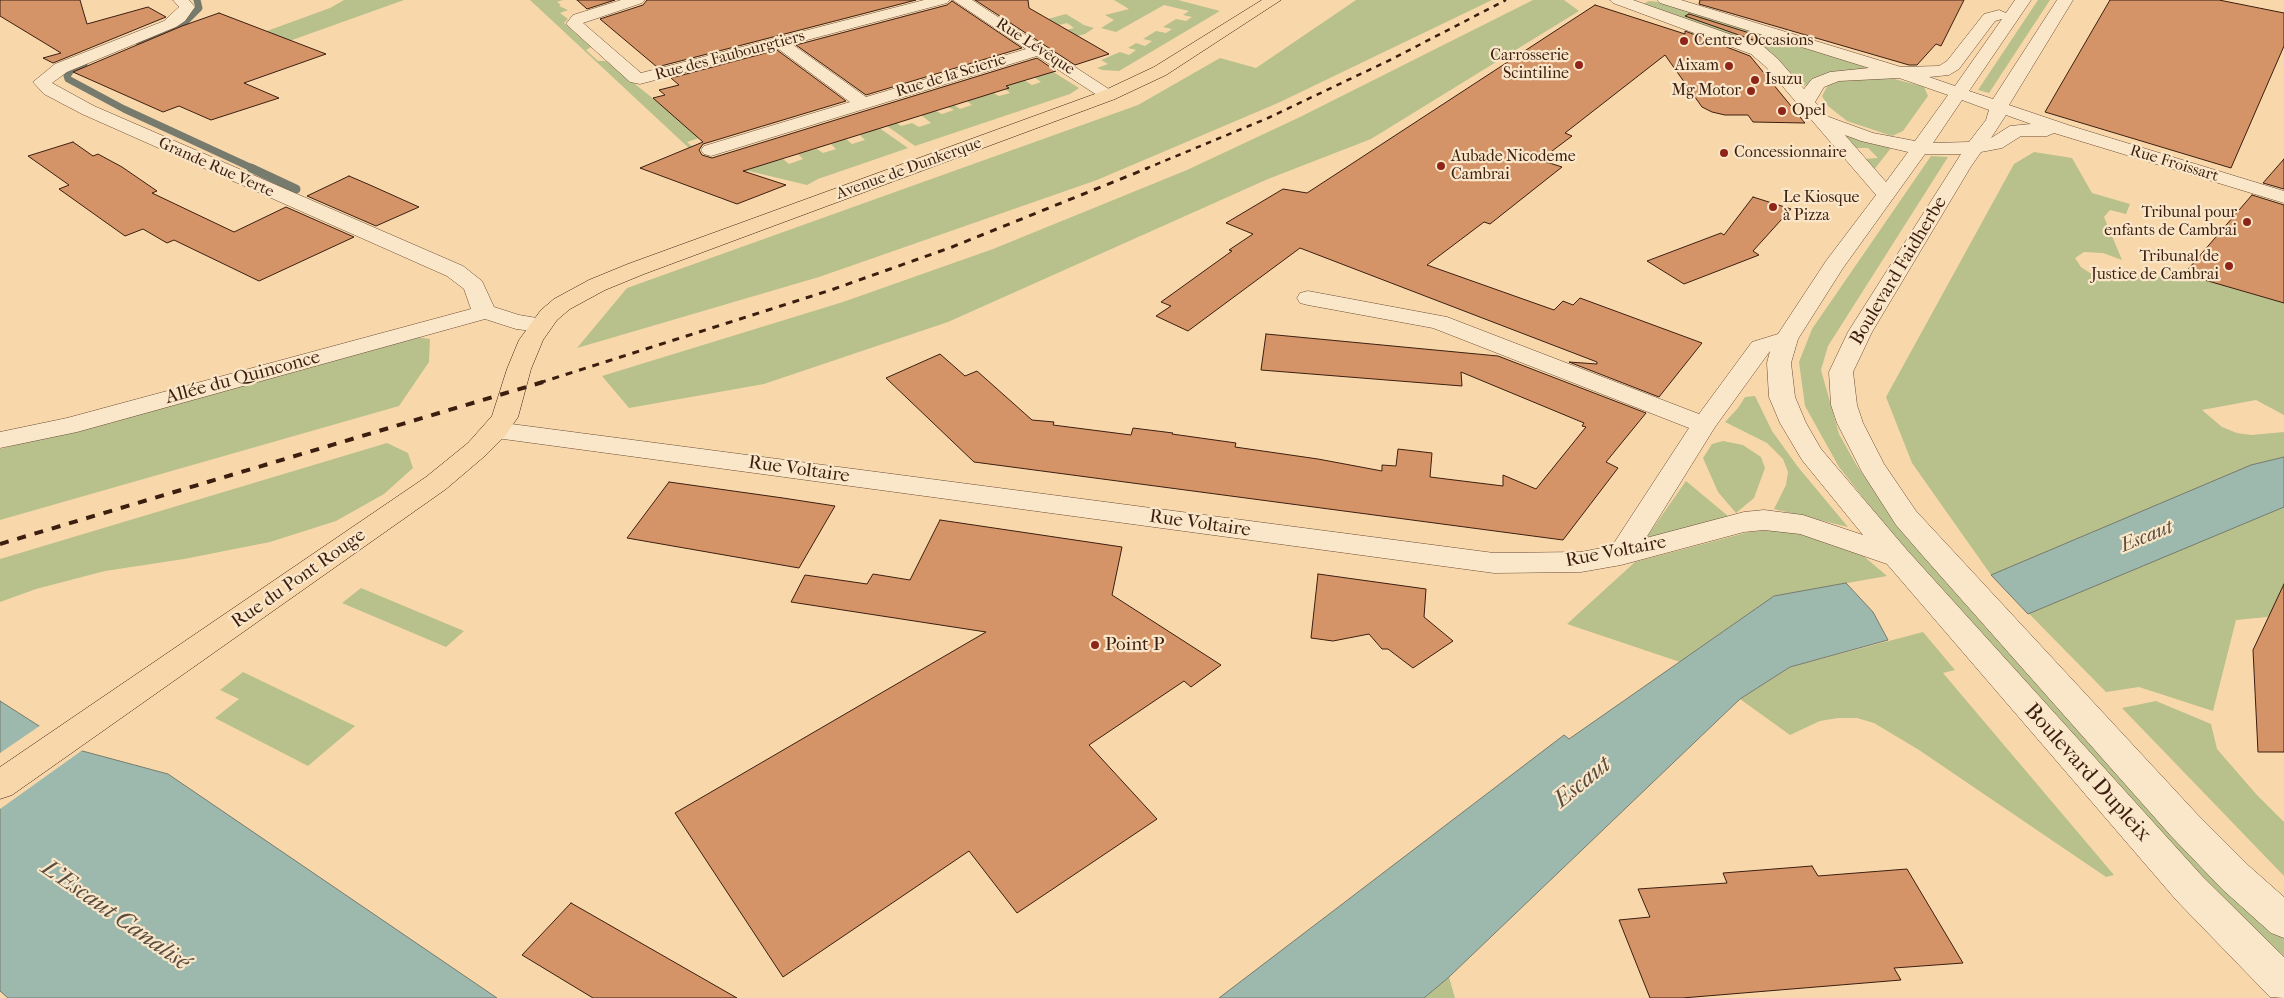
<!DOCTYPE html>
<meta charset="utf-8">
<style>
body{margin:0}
canvas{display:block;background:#f8d8aa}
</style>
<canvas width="2284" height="998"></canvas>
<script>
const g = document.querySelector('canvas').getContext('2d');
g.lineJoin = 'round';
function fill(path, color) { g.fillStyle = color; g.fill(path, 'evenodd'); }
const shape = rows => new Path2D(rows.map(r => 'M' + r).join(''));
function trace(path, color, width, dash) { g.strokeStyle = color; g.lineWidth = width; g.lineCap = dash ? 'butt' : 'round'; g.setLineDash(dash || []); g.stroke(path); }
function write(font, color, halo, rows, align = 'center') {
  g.font = font + ' "IM FELL French Canon",serif'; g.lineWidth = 4.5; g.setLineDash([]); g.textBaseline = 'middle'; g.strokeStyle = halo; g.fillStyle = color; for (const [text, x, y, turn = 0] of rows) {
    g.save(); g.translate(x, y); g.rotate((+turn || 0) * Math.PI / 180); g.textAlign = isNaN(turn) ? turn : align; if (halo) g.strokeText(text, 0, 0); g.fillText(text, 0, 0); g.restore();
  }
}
fill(shape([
 [344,0,404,0,239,59,223,47,330,8],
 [530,0,563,0,557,2,561,5,559,6,568,10,560,13,568,19,564,23,591,47,586,50,598,61,606,61,660,104,676,100,702,137,687,142,715,168,748,148,766,164,783,159,789,164,803,159,798,154,817,149,823,153,836,149,831,144,846,139,852,144,865,140,860,135,878,127,908,148,818,179,807,185,749,171,722,179],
 [1114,0,1178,0,1220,11,1119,71,1102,70,1097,68,1108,64,1101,60,1120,52,1129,55,1136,50,1128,48,1136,43,1145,46,1152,41,1143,39,1156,31,1166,33,1172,29,1163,27,1176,19,1186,21,1192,17,1183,15,1189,11,1164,5,1116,32,1101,28,1114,20,1105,15,1129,9],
 [1356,0,1492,0,1278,103,1097,180,819,277,577,348,627,288,1138,105,1220,58,1256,68],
 [1533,0,1564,0,1579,11,1371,139,1268,179,948,322,764,384,629,408,602,376,843,302,993,249,1187,170,1300,117],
 [2038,0,2050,0,1989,93,1978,90],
 [1649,1,1659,2,1874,69,1803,86,1766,49,1643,4],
 [1066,14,1084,25,1094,28,1085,34,1054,42,1044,36,1074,28,1067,23,1059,25,1048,19],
 [1039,63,1079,88,1070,94,915,146,866,111,875,108,901,126,912,123,919,127,931,123,921,115,936,111,942,114,954,110,948,107,954,105,960,109,972,105,967,101,993,93,999,96,1010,93,1005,89,1008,88,1006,86,1024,80,1032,85,1041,82,1034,77],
 [1891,78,1924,87,1928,96,1903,131,1892,136,1847,121,1828,106,1822,96,1828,85,1839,80],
 [1842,134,1891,148,1873,171,1863,159,1878,158,1868,148,1853,148],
 [2034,152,2072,158,2092,193,2130,204,2126,214,2110,210,2104,217,2122,260,2103,253,2084,252,2075,258,2081,267,2090,273,2106,278,2127,279,2138,276,2190,278,2187,275,2284,303,2284,415,2256,400,2202,410,2222,427,2237,433,2251,435,2284,432,2284,602,2267,617,2236,620,2213,711,2139,687,2106,692,1991,575,1912,463,1886,397,2014,164],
 [1931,156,1948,157,1828,346,1821,370,1839,434,1857,466,1900,527,2284,938,2284,961,2148,821,1887,528,1839,467,1805,406,1799,362,1812,329],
 [416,337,430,339,429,362,399,406,0,520,0,449],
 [1755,396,1772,431,1798,467,1848,527,1774,509,1786,485,1788,472,1783,459,1767,443,1725,422,1738,408,1745,397],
 [1723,441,1743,445,1761,457,1765,468,1754,498,1736,513,1718,492,1703,458,1712,444],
 [387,443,408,453,413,468,384,494,336,521,270,542,184,559,105,571,36,589,0,602,0,559],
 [1686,481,1734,521,1646,538],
 [1788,528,1860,553,1887,576,1774,596,1680,662,1567,624,1635,562,1749,532],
 [361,588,464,631,446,647,342,603],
 [1923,632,1955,670,1943,673,2114,875,2106,877,1919,750,1874,723,1857,718,1838,718,1820,721,1790,735,1740,699,1790,667],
 [243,672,355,726,308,766,215,718,239,699,220,690],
 [2156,701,2211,724,2217,749,2256,794,2284,822,2284,876,2122,708],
 [1449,977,1455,998,1424,998]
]), '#b8c08c');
const water = shape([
 [2284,457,2284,507,2028,614,1991,575,2251,465,2284,457],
 [1846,583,1873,612,1888,640,1790,667,1740,699,1449,977,1424,998,1219,998,1564,735,1569,739,1774,596,1846,583],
 [0,701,75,749,168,774,497,998,8,998,0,991,0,701]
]);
fill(water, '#9db9ad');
trace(water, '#767b6e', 1);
fill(shape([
 [41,725,76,747,84,749,0,809,0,753]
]), '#f8d8aa');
trace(shape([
 [139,42,185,22,199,8,197,0],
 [84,64,71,70,67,76,68,79,124,109,254,169]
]), '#767b6e', 7);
trace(shape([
 [251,168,296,189]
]), '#767b6e', 9);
const building = shape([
 [0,0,80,0,87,24,148,7,166,17,53,63,43,58,61,53,0,16,0,0],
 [577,0,615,0,587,9,577,0],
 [647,0,916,0,657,67,600,19,643,5,647,0],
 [975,0,1028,0,1029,8,1109,54,1075,65,975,0],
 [1700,0,1964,0,1941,46,1936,44,1917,65,1909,65,1699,4,1700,0],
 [2110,0,2219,0,2284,13,2284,46,2231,168,2045,112,2110,0],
 [952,1,1022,48,866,95,796,45,947,5,952,1],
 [1595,5,1685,34,1685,31,1750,56,1805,123,1753,122,1748,115,1725,115,1712,112,1702,107,1665,55,1565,133,1572,136,1540,160,1562,167,1490,224,1484,222,1427,265,1554,310,1563,301,1573,305,1580,298,1702,343,1659,397,1569,362,1597,364,1597,362,1300,248,1188,331,1156,316,1171,306,1161,302,1232,251,1229,250,1253,234,1226,223,1283,189,1307,193,1595,5],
 [219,13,326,54,244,83,279,98,211,120,179,106,163,112,73,72,182,26,219,13],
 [1689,14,1775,41,1753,40,1685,16,1689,14],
 [777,50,846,101,703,144,699,150,702,155,712,158,1037,58,1056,71,1006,86,1009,88,743,171,786,185,737,204,640,168,703,142,653,98,665,95,659,90,679,85,671,78,777,50],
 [73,142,93,156,98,154,122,167,157,191,152,193,234,232,286,207,354,237,259,281,174,240,167,243,143,229,125,236,59,189,69,185,28,156,73,142],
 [2284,159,2284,189,2263,183,2284,159],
 [349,176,370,185,419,207,376,226,307,196,349,176],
 [2252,195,2284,205,2284,303,2184,274,2252,195],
 [1753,197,1791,209,1753,251,1759,255,1684,284,1647,261,1721,233,1724,235,1753,197],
 [1266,334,1498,356,1646,413,1606,462,1618,468,1563,540,974,462,886,378,940,354,965,376,977,371,1032,420,1054,422,1053,425,1131,435,1133,428,1173,433,1172,434,1236,443,1235,447,1318,459,1382,471,1382,465,1396,466,1398,449,1432,453,1430,477,1503,486,1503,475,1536,489,1586,427,1582,426,1584,423,1461,372,1462,386,1261,370,1266,334],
 [669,482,783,498,835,506,799,568,627,538,669,482],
 [940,520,1122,547,1112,595,1221,665,1191,687,1184,681,1089,745,1157,819,1017,913,969,851,783,977,675,813,986,632,791,602,805,575,867,584,873,574,910,580,940,520],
 [1318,574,1426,589,1424,617,1453,641,1413,668,1388,649,1382,649,1369,634,1333,641,1311,638,1318,574],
 [2284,584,2284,752,2258,752,2253,650,2284,584],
 [1812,866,1818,876,1907,869,1963,963,1894,968,1901,980,1682,998,1650,998,1619,920,1650,917,1638,889,1727,883,1723,873,1812,866],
 [571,903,737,998,593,998,522,955,571,903]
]);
fill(building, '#d49468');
trace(building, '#3c1e10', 1);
const minor = shape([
 [173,0,189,0,195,7,185,21,176,27,67,72,52,83,94,106,463,266,482,281,494,307,519,315,549,320,553,325,549,330,541,332,516,329,485,319,77,432,0,448,0,432,67,418,471,309,464,289,447,276,82,114,44,94,33,82,55,64,164,21,179,7,173,0],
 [621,0,645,0,642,3,583,23,641,73,924,0,950,0,947,3,792,44,866,97,1026,49,953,0,972,0,1118,95,1115,99,1109,100,1103,99,1037,56,711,156,704,154,701,150,704,146,850,102,777,48,640,84,630,82,566,24,573,15,621,0],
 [1610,0,1633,0,1763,46,1778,59,1804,89,1812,79,1830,72,1869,68,1660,3,1657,0,1681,0,1901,67,1939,66,1947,61,1984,14,1999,10,2006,13,2015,0,2031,0,1969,91,1993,99,2057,0,2073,0,2009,105,2071,126,2284,191,2284,203,2054,133,2047,136,2021,136,2002,148,1981,152,1970,168,1872,332,1853,372,1857,405,1863,423,1884,464,1916,511,2197,814,2249,866,2284,897,2284,938,2271,933,2223,890,2171,836,1922,555,1896,525,1862,472,1837,423,1831,405,1829,372,1848,332,1961,154,1925,154,1843,268,1798,339,1791,363,1795,397,1806,423,1821,449,1907,550,2203,877,2284,957,2284,998,2270,997,2177,901,1887,564,1800,534,1764,530,1744,532,1621,565,1581,572,1494,573,496,438,487,436,483,430,487,424,496,422,1494,553,1581,552,1612,546,1689,428,1433,328,1308,305,1300,303,1297,298,1300,293,1308,291,1447,317,1699,414,1752,342,1778,334,1826,261,1876,195,1766,67,1751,54,1613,3,1610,0],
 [2002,19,1955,86,1929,77,1949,75,1959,69,1995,21,2002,19],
 [1899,78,1948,95,1915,141,1873,133,1829,117,1815,102,1824,87,1839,81,1899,78],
 [1962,100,1989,110,1986,120,1969,142,1933,143,1962,100],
 [2006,115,2031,124,2010,126,1991,138,2006,115],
 [1845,135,1861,141,1908,152,1886,182,1845,135],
 [1770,351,1767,363,1769,397,1780,423,1802,460,1863,535,1803,515,1764,510,1744,512,1646,538,1715,427,1770,351]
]);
const major = shape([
 [1262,0,1281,0,1166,75,1115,99,644,274,605,290,570,309,557,320,543,340,531,369,518,417,505,436,486,455,446,489,12,795,0,799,0,767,426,477,468,443,492,416,507,369,519,340,541,310,554,299,589,280,628,264,1103,91,1154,67,1262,0]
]);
trace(minor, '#6b4c36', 1);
trace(major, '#3c1e10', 1);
fill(minor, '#fae6c8');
fill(major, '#f8d8aa');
trace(shape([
 [1145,169,1268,118,1390,60,1506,0]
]), '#3c1e10', 2.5, [5.5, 5.5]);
trace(shape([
 [539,383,831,290,952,247,1148,168]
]), '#3c1e10', 3, [7, 7]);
trace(shape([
 [0,544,543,382]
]), '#3c1e10', 4, [9, 9]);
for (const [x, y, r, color] of [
 [1684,41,5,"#8f2418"],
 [1579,65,5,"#8f2418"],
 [1729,66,5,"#8f2418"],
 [1755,80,5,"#8f2418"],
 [1751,91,5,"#8f2418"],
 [1782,111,5,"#8f2418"],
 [1724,153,5,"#8f2418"],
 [1441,166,5,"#8f2418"],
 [1773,207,5,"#8f2418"],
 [2247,222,5,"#8f2418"],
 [2229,266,5,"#8f2418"],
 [1095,645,5,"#8f2418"]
]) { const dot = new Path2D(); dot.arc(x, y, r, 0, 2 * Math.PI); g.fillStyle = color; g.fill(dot); trace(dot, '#fae6c8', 2); }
write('16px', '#3c1e10', '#fae6c8', [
 ["Centre Occasions",1694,41],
 ["Carrosserie",1569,56,"right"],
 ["Scintiline",1569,74,"right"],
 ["Aixam",1719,66,"right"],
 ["Isuzu",1765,80],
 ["Mg Motor",1741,91,"right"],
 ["Opel",1792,111],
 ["Concessionnaire",1734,153],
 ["Aubade Nicodeme",1451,157],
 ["Cambrai",1451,175],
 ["Le Kiosque",1783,198],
 ["à Pizza",1783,216],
 ["Tribunal pour",2237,213,"right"],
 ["enfants de Cambrai",2237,231,"right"],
 ["Tribunal de",2219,257,"right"],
 ["Justice de Cambrai",2219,275,"right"]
], 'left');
write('16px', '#3c1e10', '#fae6c8', [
 ["Rue Lévêque",1035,47,33],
 ["Rue des Faubourgtiers",730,56,-15],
 ["Rue de la Scierie",951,76,-17],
 ["Rue Froissart",2174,164,17],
 ["Grande Rue Verte",216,168,24],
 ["Avenue de Dunkerque",909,169,-20]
]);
write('19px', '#3c1e10', '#fae6c8', [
 ["Boulevard Faidherbe",1899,271,-59],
 ["Allée du Quinconce",243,378,-15],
 ["Rue Voltaire",799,470,8],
 ["Rue Voltaire",1200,524,8],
 ["Rue Voltaire",1616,552,-11],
 ["Rue du Pont Rouge",299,579,-35]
]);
write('19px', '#3c1e10', '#fae6c8', [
 ["Point P",1105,645]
], 'left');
write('italic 20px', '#594c3f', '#fae6c8', [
 ["Escaut",2147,537,-22]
]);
write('22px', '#3c1e10', '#fae6c8', [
 ["Boulevard Dupleix",2087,773,48]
]);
write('italic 24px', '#594c3f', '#fae6c8', [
 ["Escaut",1583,783,-39],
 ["L'Escaut Canalisé",115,916,35]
]);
</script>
